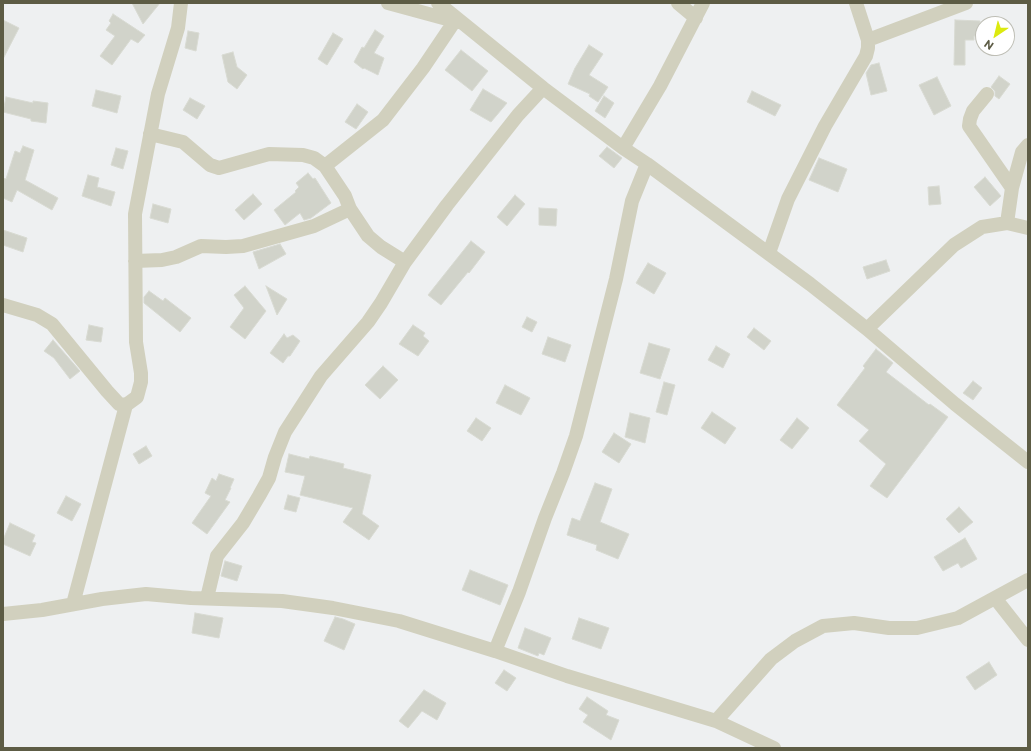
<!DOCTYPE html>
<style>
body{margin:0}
#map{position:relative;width:1031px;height:751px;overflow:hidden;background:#eef0f1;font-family:Commissioner,sans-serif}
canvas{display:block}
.frame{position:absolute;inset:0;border:4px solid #5d5c45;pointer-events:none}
.north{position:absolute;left:975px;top:16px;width:40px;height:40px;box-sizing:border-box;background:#fff;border:1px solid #bebeb5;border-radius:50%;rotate:215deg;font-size:11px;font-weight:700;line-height:16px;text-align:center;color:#5d5c45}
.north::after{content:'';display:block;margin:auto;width:14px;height:18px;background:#dcea0f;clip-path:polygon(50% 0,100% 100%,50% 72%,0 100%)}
</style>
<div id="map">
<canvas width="1031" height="751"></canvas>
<div class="frame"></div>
<div class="north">N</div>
</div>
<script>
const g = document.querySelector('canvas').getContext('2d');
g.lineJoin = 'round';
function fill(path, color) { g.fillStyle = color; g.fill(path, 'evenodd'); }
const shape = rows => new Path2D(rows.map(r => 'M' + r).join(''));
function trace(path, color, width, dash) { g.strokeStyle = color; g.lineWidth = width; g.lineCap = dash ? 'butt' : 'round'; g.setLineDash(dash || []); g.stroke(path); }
const building = shape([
 [132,3,160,3,143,24,132,3],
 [113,14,145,35,138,43,131,39,112,65,100,56,115,36,106,30,111,23,109,21,113,14],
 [3,20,19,28,3,59,3,20],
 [955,20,980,21,980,36,974,36,974,40,965,40,965,65,954,65,955,20],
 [375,30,384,36,374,53,384,58,378,75,364,68,363,69,354,62,362,47,364,48,375,30],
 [188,31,199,33,196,51,185,48,188,31],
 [333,33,343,39,327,65,318,59,333,33],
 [589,45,603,54,589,75,608,87,598,102,589,96,590,94,568,84,575,68,589,45],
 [461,50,488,71,472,91,445,70,461,50],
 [233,52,237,67,247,75,237,89,228,82,222,55,233,52],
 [879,63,887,91,871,95,866,73,871,65,879,63],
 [999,76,1010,84,999,99,995,96,995,91,991,87,999,76],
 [937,77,951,106,934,115,919,85,937,77],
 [483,89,507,103,491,122,470,110,483,89],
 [96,90,121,96,117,113,92,106,96,90],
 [752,91,781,105,775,116,747,102,752,91],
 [604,96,614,103,605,118,595,111,604,96],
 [6,97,33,103,33,101,48,103,46,123,31,121,31,119,3,112,6,97],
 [190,98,205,106,197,119,183,110,190,98],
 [357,104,368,112,356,129,345,122,357,104],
 [23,146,34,150,25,180,58,198,52,210,17,190,12,202,3,198,3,178,6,179,15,151,20,153,23,146],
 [607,147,622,158,614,168,599,156,607,147],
 [116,148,128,151,123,169,111,165,116,148],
 [819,158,847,169,838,192,809,180,819,158],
 [308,173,313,179,315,178,331,203,311,218,304,220,300,213,285,225,274,210,296,192,295,191,299,187,296,183,308,173],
 [88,175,99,178,97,187,115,192,111,206,82,196,88,175],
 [985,177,1001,196,990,206,974,187,985,177],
 [939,186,941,204,929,205,928,187,939,186],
 [253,194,262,204,244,220,235,210,253,194],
 [515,195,525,204,507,226,497,217,515,195],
 [153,204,171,209,168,223,150,218,153,204],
 [539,208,557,209,556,226,539,225,539,208],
 [3,230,27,238,23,252,3,245,3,230],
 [471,241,485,252,469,273,468,272,441,305,428,295,471,241],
 [280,244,286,254,259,269,253,252,280,244],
 [886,260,890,271,867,279,863,267,886,260],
 [648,263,666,273,654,294,636,283,648,263],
 [245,286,266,311,245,339,230,327,244,308,234,295,245,286],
 [266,286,287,299,277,315,266,286],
 [149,291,163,301,165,298,191,318,180,332,144,303,144,297,149,291],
 [527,317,537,322,532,332,522,327,527,317],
 [89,325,103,328,101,342,86,340,89,325],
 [413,325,425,333,423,336,429,341,418,356,399,344,413,325],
 [754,328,771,341,764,350,747,337,754,328],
 [284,334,287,338,293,335,300,341,290,356,288,356,283,363,270,353,284,334],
 [548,337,571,345,565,362,542,354,548,337],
 [53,340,80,371,70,379,54,358,44,351,53,340],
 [649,343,670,349,660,379,640,373,649,343],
 [716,346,730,354,723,368,708,360,716,346],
 [876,349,893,363,886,372,929,405,930,404,948,417,887,498,870,486,886,464,859,441,869,430,837,405,865,368,863,366,876,349],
 [383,366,398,380,380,399,365,385,383,366],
 [973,381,982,388,973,400,963,393,973,381],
 [664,382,675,385,667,415,656,412,664,382],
 [505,385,530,398,521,415,496,403,505,385],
 [712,412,736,428,725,444,701,428,712,412],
 [630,413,650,418,645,443,625,437,630,413],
 [476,418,491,428,482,441,467,431,476,418],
 [797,418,809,428,792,449,780,440,797,418],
 [614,433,631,444,619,463,602,452,614,433],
 [146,446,152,456,139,464,133,454,146,446],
 [289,454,309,459,310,456,344,464,343,468,371,475,362,514,379,526,369,540,343,522,353,508,300,495,305,476,285,472,289,454],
 [219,474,234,479,230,488,231,488,225,500,230,502,207,534,192,523,211,496,205,493,212,478,216,481,219,474],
 [595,483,612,489,600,522,629,534,618,559,596,550,597,545,567,535,572,518,580,521,595,483],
 [288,495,300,498,296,512,284,509,288,495],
 [66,496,81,504,72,521,57,513,66,496],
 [959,507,973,522,959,533,946,519,959,507],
 [10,523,35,535,32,542,36,543,30,556,3,544,3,540,10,523],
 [965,538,977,559,961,568,958,563,943,571,934,557,965,538],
 [225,561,242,566,237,581,221,576,225,561],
 [470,570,508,585,500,605,462,590,470,570],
 [195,613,223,618,219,638,192,633,195,613],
 [335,617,343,619,355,624,344,650,324,641,335,617],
 [579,618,609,628,601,649,572,639,579,618],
 [525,628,551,638,544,655,539,653,538,656,518,648,525,628],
 [989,662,997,675,975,690,966,677,989,662],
 [504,670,516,678,507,691,495,683,504,670],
 [424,690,446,703,437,720,422,711,408,728,399,721,424,690],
 [587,697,608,711,606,715,619,720,611,740,583,722,588,715,579,709,587,697]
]);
fill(building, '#d1d3ca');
trace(building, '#d8dad2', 1);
trace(shape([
 [388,3,458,22],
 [438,3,543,88,623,148,647,164,810,284,867,329,955,404,1028,462],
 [678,3,696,18],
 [868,40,966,3],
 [987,94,973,111,970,119,969,126,1012,188],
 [150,134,183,142,210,165,219,168,269,154,303,155,314,158,325,166,345,196,350,209,368,236,381,247,405,262],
 [623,148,660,86,703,3],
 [325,166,383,120,423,68,454,22],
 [1007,223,1012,188,1022,152,1028,145],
 [769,253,788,199,825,126,866,56,868,48,868,40,856,3],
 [135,261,162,260,176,257,201,246,226,247,243,246,314,226,350,209],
 [3,305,37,315,52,324,107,391,119,404,126,405],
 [867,329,954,245,982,227,1007,223,1028,228],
 [207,598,217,556,243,523,259,496,269,478,275,457,285,432,321,376,368,322,381,303,405,262,447,205,518,115,543,88],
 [995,598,1028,640],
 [73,604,126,405,137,397,141,382,141,373,136,342,135,214,158,94,178,28,181,3],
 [3,614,42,610,102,599,146,594,191,598,282,601,333,608,399,621,495,651,567,676,716,721,774,748],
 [495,651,519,592,545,518,563,473,576,436,616,279,632,201,647,164],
 [716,721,771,659,795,641,823,626,854,623,889,628,917,628,958,618,1028,580]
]), '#d1d0be', 14);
</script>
